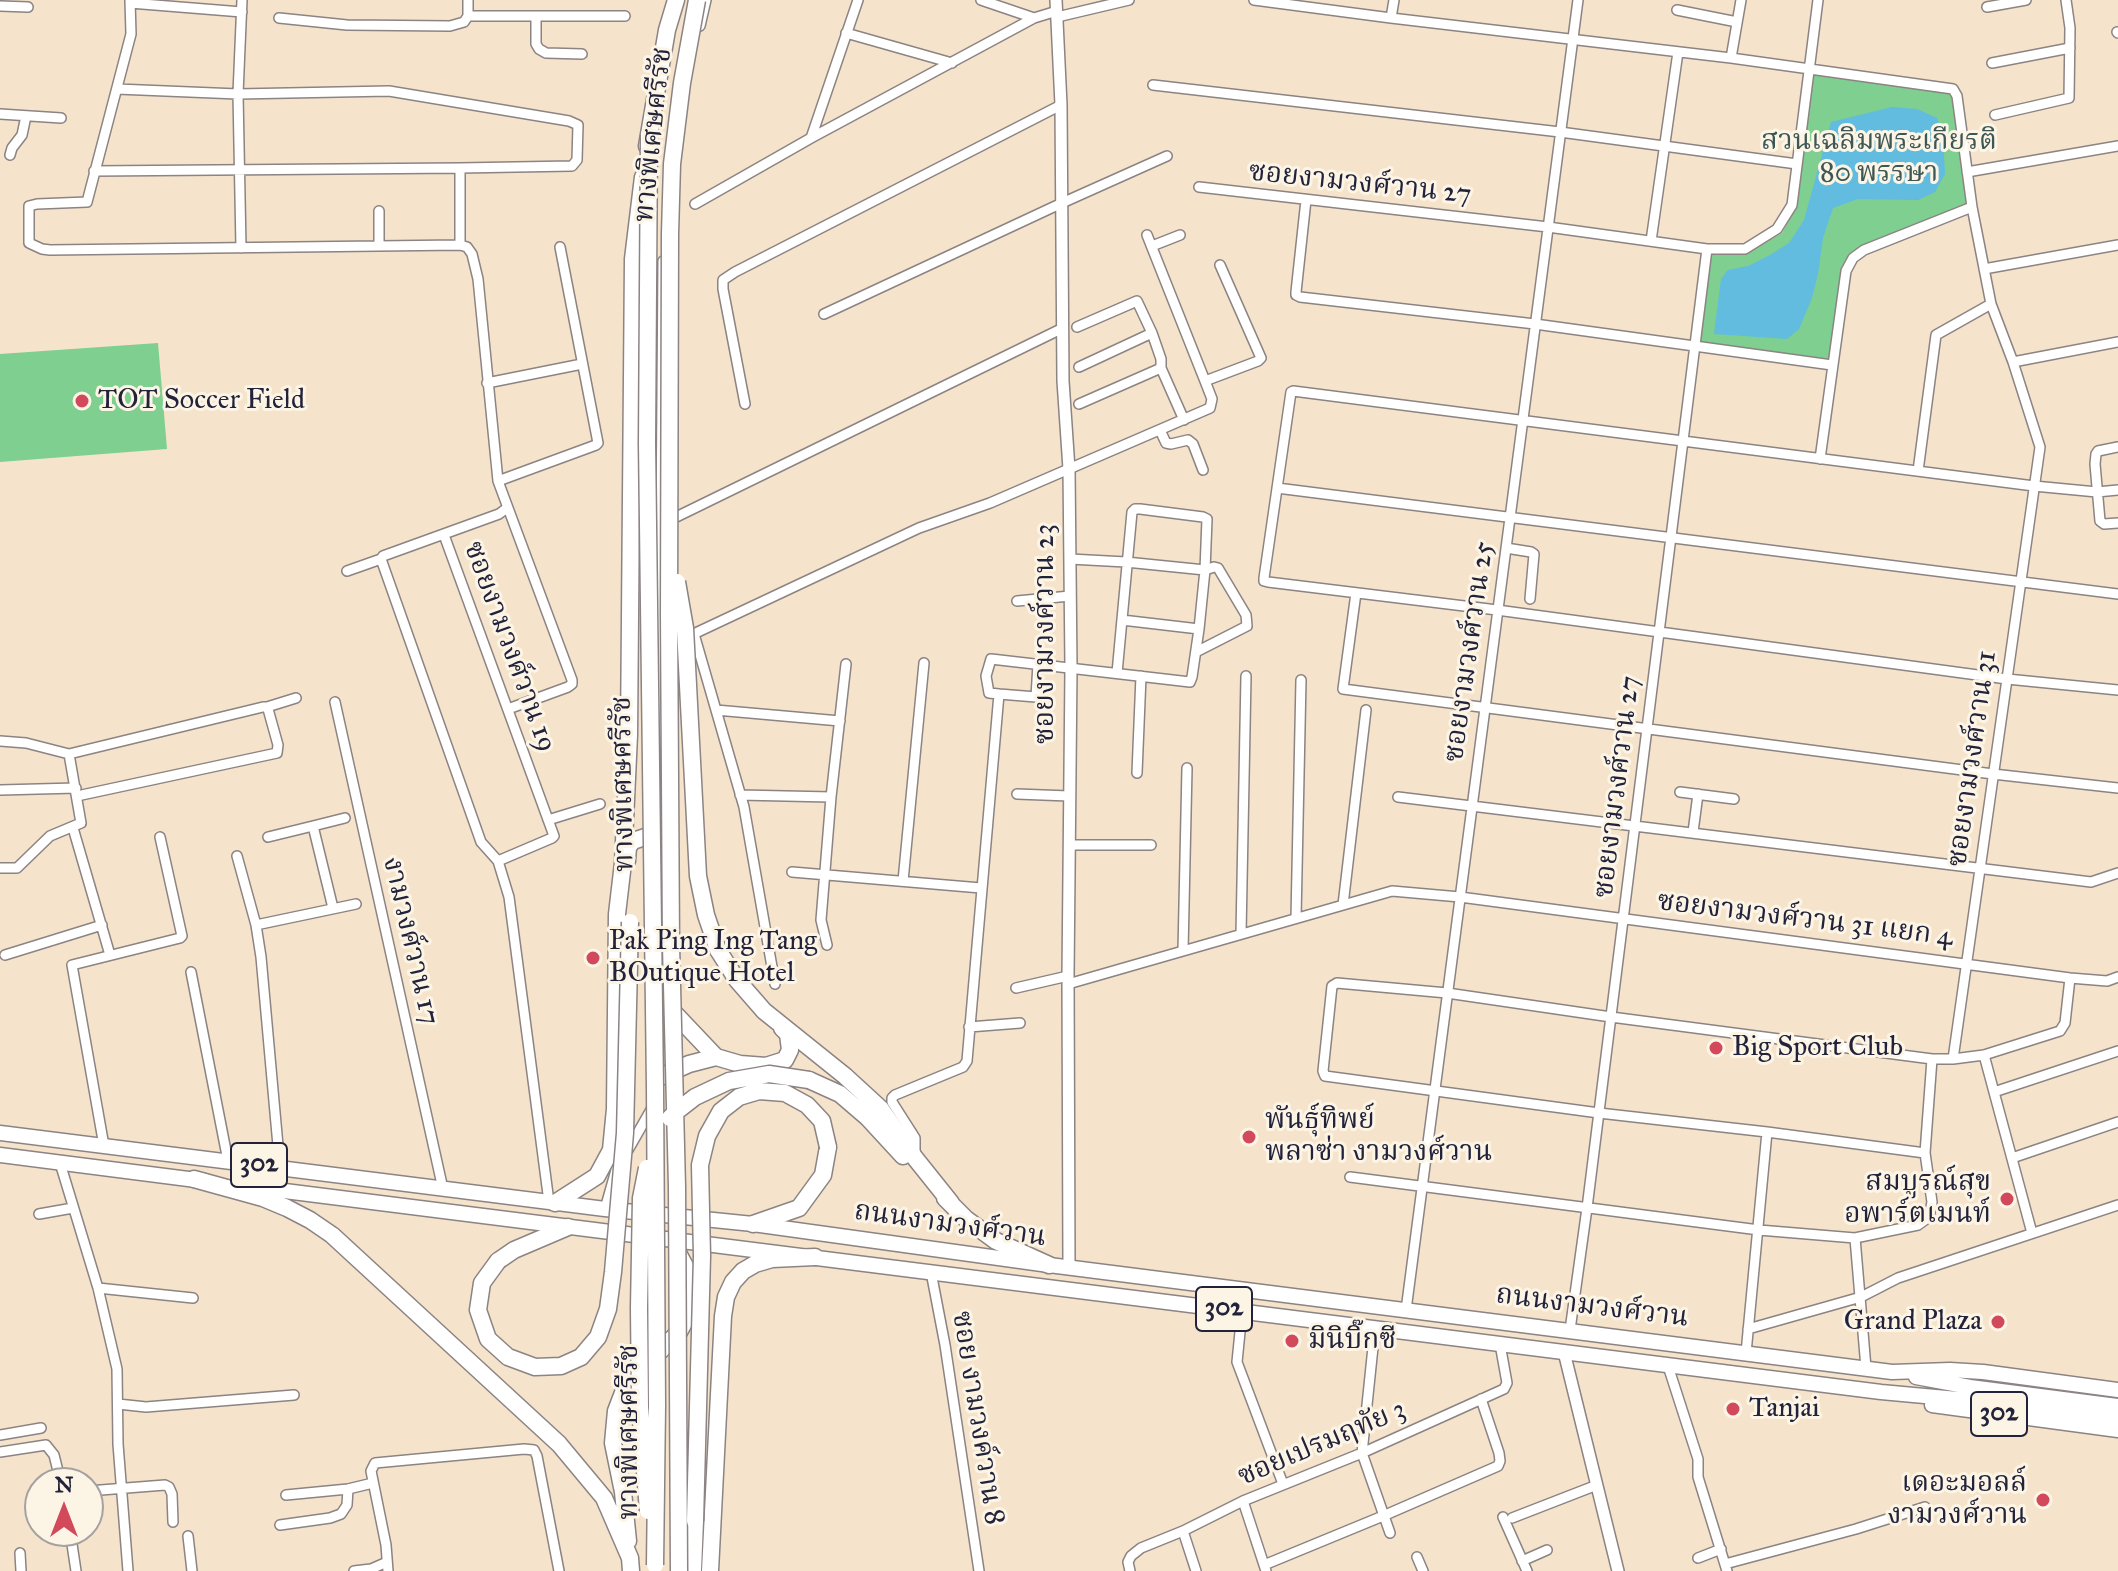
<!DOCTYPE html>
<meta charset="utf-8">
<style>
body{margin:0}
#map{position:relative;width:2118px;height:1571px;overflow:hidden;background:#f5e4cb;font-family:"IM FELL Great Primer",serif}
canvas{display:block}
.north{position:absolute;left:24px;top:1467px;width:80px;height:80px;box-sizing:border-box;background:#fcf5e5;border:2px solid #a5a1a1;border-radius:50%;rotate:0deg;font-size:22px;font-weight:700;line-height:32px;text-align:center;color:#22223b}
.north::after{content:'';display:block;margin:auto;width:28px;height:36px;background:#d1495b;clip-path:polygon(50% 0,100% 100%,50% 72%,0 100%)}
</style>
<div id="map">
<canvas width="2118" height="1571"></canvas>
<div class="north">N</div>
</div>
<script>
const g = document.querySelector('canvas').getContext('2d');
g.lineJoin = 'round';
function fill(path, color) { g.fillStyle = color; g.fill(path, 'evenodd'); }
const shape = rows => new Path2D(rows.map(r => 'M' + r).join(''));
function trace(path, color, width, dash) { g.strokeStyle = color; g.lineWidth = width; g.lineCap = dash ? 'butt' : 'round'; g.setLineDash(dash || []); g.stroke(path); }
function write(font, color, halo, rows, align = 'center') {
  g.font = font + ' "IM FELL Great Primer","Noto Serif Thai",serif'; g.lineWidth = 6; g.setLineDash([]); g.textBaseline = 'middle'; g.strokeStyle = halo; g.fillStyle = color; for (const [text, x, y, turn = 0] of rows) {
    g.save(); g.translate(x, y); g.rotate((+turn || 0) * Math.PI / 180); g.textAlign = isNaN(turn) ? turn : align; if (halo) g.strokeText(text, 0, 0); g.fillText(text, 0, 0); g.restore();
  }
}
fill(shape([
 [1813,73,1953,90,1969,205,1851,255,1830,363,1693,344,1705,251,1748,253,1782,233,1796,208],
 [158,343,167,449,0,462,0,354]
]), '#7ecf90');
fill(shape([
 [1892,107,1917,109,1937,118,1943,135,1945,174,1935,192,1918,200,1858,199,1833,208,1823,238,1818,274,1812,298,1799,329,1787,339,1714,334,1721,279,1728,270,1748,266,1770,255,1789,243,1804,220,1831,122]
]), '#61bcdf');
const minor = shape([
 [130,0,131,34,87,202,37,204,29,206,29,243,42,249,50,250,460,245,467,247,472,254,478,279,498,481,572,680,572,684,568,687,508,709],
 [981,0,1034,18],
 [1254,0,1391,18,1731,58,1953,89,1957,96,1972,207,1991,304,2013,362,2040,447,1953,1059],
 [130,3,242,12],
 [0,6,28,7],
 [1987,7,2026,0],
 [1677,10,1737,22],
 [468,16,625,16],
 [1057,17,1129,0],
 [279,18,347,25,450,26,464,22,468,16,468,0],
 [536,18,536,44,539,49,546,53,582,54],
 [1391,18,1394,0],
 [700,26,706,0],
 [2117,32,2118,33],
 [846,33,952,63],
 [1731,58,1741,0],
 [1992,63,2070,48],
 [1153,85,1560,132,1797,164],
 [0,114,61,118],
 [1995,115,2069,98,2070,28,2066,0],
 [811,138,858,0],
 [10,155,12,148,22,135,26,116],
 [460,168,460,245],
 [94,171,460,168,572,166,577,160,578,125,569,121,389,91,238,94,117,89],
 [1967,172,2118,146],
 [1199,187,1548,227,1707,249,1745,249,1777,229,1792,205,1818,0],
 [1306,200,1296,292,1296,295,1300,297,1535,324,1832,365],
 [695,204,811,138,1034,18,1057,11],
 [1651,241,1678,52],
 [379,246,379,211],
 [1152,246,1180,235],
 [241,248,238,94,242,0],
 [1984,269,2118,245],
 [824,314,1062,203,1167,156],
 [1077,327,1137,301,1152,333,1161,359,1161,368,1184,420],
 [2013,362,2118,342],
 [1079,367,1152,333],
 [1205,381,1258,361,1261,358,1220,265],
 [487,383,582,364],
 [745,404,723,289,723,280,735,272,1061,105],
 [1079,404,1161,368],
 [1160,430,1166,443,1171,444,1188,440,1193,444,1203,470],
 [2118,447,2098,451,2096,454,2095,464,2100,521,2104,524,2118,523],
 [1820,459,1846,271,1853,258,1864,250,1972,207],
 [1918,471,1936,335,1991,304],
 [498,481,596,445,598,443,560,247],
 [1277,488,2118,594],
 [2118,490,2097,492,2034,486,1293,391,1291,392,1264,578,1264,581,1268,582,1497,610,2007,679,2118,690],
 [668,521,1063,328],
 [444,535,554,836,552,838,498,861,509,897,549,1202],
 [1506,548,1531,552,1534,554,1530,599],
 [381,559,481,842,498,861],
 [1070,559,1126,562,1205,570,1214,567,1218,568,1246,615,1247,626,1196,652],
 [347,571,381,559,383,556,499,514,507,508],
 [1356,593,1343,689,1993,774,2118,788],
 [1017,601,1070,596],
 [1122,620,1199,629],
 [694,634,744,807,775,984],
 [685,638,919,528,990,503,1210,408,1212,399,1205,381,1147,235],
 [999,694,1036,697,1038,664],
 [335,702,443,1189],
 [267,707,296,698],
 [716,710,840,721],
 [0,741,26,743,69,754,263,707,267,707,268,709,278,745,277,753,77,796],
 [1137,773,1141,676],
 [0,790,76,788],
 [659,790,663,261],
 [1680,792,1734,799],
 [1017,794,1069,796],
 [740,795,831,797],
 [1398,797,2091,882,2118,873],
 [548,820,600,804],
 [73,828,110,955],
 [1693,832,1698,794],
 [268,837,313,826],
 [1069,845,1151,845],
 [237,856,256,925,261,957,280,1168],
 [0,868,17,868,50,836,81,823,69,754],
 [792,872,981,888],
 [903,881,924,663],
 [1343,905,1366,710],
 [333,908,313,826,345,818],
 [1296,918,1301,680],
 [256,925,356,904],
 [1241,934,1246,676],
 [827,945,821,920,831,797,846,664],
 [1183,951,1187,768],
 [5,955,102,925],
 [191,972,228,1161],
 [1068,984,1392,891,1460,897,2070,978,2107,981,2118,977],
 [1016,988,1068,976],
 [969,1027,1020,1023],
 [1984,1055,2032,1233],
 [1994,1092,2118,1051],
 [104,1146,72,965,180,938,182,936,160,837],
 [628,1150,652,1108],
 [1925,1153,1767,1132,1599,1113,1325,1076,1323,1071,1332,986,1337,983,1447,993,1611,1017,1932,1059,1953,1059,1984,1055,2060,1031,2065,1023,2070,978],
 [915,1154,915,1138,892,1102,892,1098,895,1095,963,1067,967,1061,999,694,989,693,986,676,991,659,1190,682,1192,677,1199,629,1205,570,1207,519,1203,517,1140,509,1135,509,1132,512,1117,673],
 [2012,1158,2118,1122],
 [60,1163,98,1288,117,1369,118,1444,128,1571],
 [1350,1177,1759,1230,1855,1238,1918,1225,1929,1217,1932,1202,1925,1153,1932,1059],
 [605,1209,616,1170],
 [39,1214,73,1208],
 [1855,1238,1866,1368],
 [931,1272,945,1345,979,1571],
 [98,1288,193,1298],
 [1406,1310,1578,0],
 [1242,1312,1237,1362,1283,1484],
 [1375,1328,1362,1453,1390,1533],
 [1748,1329,1861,1297,1898,1278,2118,1205],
 [1570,1330,1587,1208,1707,249],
 [1746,1353,1767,1132],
 [1668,1366,1698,1459,1698,1477,1727,1571],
 [118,1404,146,1407,294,1395],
 [0,1435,41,1428],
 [0,1452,46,1445,54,1455,61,1483],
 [88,1491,165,1485,169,1487,172,1494,173,1522],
 [286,1495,348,1489],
 [1243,1501,1266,1571],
 [1503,1517,1527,1571],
 [1512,1518,1597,1485],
 [280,1525,330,1518,341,1514,347,1505,348,1489,373,1483],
 [70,1531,76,1571],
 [1183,1531,1196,1571],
 [188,1536,192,1571],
 [20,1553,21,1571],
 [1417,1557,1423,1571],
 [1698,1558,1721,1549],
 [1522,1561,1547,1550],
 [1725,1564,1856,1529,1925,1507],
 [1264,1565,1383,1516,1498,1466,1500,1461,1499,1453,1481,1399],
 [354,1571,371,1569,387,1562],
 [388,1571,386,1545,371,1471,375,1463,524,1449,534,1450,537,1456,559,1571],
 [1130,1571,1128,1562,1131,1556,1141,1548,1183,1531,1243,1501,1362,1453,1504,1389,1507,1383,1500,1344]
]);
const tertiary = shape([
 [1056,0,1061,105,1063,381,1069,469,1071,668,1068,976,1069,1268],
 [1564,1352,1618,1571]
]);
const primary = shape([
 [0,1133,605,1209,753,1224,1049,1265,1892,1372,1950,1370,1983,1372,2118,1390],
 [0,1155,204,1181],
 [237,1185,1881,1392,1968,1400,2118,1419],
 [1916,1377,1970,1387,2118,1406],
 [1932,1405,2118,1430]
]);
const motorway = shape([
 [647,146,667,30,676,0],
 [627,861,628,847,633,841,645,837,653,838],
 [718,950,737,980,764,1011,845,1076,881,1109,915,1158,951,1203],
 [660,998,716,1057],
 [660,1077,689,1064,716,1057,740,1064,766,1066,785,1060,790,1050,788,1034,782,1028],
 [809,1080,840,1094,868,1118,903,1156],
 [194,1179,263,1198,287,1208,310,1220,332,1235,559,1444,604,1498,630,1558,631,1571],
 [945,1198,966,1219,996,1241,1049,1265],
 [555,1203,597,1176,611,1150,615,1109,617,914,623,863,629,735,633,259,643,177],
 [753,1224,799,1208,823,1175,828,1147],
 [498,1261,514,1250,568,1227],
 [628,1541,623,1492,613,1443,616,1411,626,1385,679,1332,687,1317,685,1266,678,1253],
 [693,1571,695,1521],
 [710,1571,723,1316,726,1297,733,1282,743,1271,755,1264,772,1259,815,1257]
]);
trace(minor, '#8c8383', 12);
trace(tertiary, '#8c8383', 14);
trace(primary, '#8c8383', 17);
trace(motorway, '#8c8383', 19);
trace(minor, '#fff', 9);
trace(tertiary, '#fff', 11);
trace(primary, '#fff', 14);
trace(motorway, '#fff', 16);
const motorwayBridge = shape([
 [649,135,647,443,655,1088,657,1406,655,1565],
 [677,582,685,628,698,876,706,915,718,950],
 [670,1118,677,1111,695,1097,729,1081,769,1074,809,1080],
 [647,1168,641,1198,639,1308,640,1407,648,1511],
 [498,1261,482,1283,478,1310,488,1339,508,1357,535,1367,561,1366,581,1357,598,1337,608,1309,613,1272,625,1133,630,922],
 [695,1521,702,1256,700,1165,707,1136,721,1111,739,1097,759,1091,785,1093,807,1105,822,1121,828,1147],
 [679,1571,677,1187,671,945,669,614,670,234,672,164,682,83,697,0]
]);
trace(motorwayBridge, '#8c8383', 19, []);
trace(motorwayBridge, '#fff', 16);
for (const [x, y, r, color] of [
 [82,401,8,"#d1495b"],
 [593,958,8,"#d1495b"],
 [1716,1048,8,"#d1495b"],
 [1249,1137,8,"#d1495b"],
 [2007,1199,8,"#d1495b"],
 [1998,1322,8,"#d1495b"],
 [1292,1341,8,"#d1495b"],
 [1733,1409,8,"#d1495b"],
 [2043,1500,8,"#d1495b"]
]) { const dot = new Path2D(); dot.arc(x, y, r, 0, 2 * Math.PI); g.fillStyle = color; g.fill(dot); trace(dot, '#fcf5e5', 3); }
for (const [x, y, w] of [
 [259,1165,56],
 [1224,1309,56],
 [1999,1414,56]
]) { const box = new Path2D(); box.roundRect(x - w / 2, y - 22, w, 44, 6); g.fillStyle = '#fcf5e5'; g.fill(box); trace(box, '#22223b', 2); }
write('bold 26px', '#22223b', null, [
 ["302",259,1165],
 ["302",1224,1309],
 ["302",1999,1414]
]);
write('28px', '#22223b', '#fcf5e5', [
 ["ทางพิเศษศรีรัช",654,135,-84],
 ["ซอยงามวงศ์วาน 27",1360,184,6],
 ["ซอยงามวงศ์วาน 23",1046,634,-90],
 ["ซอยงามวงศ์วาน 19",509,647,70],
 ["ซอยงามวงศ์วาน 25",1470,652,-82],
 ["ซอยงามวงศ์วาน 31",1973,759,-82],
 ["ทางพิเศษศรีรัช",624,784,-91],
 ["ซอยงามวงศ์วาน 27",1618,787,-83],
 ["ซอยงามวงศ์วาน 31 แยก 4",1805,920,7],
 ["งามวงศ์วาน 17",410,941,77],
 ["ถนนงามวงศ์วาน",950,1225,8],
 ["ถนนงามวงศ์วาน",1592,1307,7],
 ["ซอย งามวงค์วาน 8",977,1418,81],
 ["ทางพิเศษศรีรัช",630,1432,-90],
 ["ซอยเปรมฤทัย 3",1322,1444,-23]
]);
write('28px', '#3e5654', '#fcf5e5', [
 ["สวนเฉลิมพระเกียรติ",1879,142],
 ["80 พรรษา",1879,174]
]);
write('28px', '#22223b', '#fcf5e5', [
 ["TOT Soccer Field",98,401],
 ["Pak Ping Ing Tang",609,942],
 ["BOutique Hotel",609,974],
 ["Big Sport Club",1732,1048],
 ["พันธุ์ทิพย์",1265,1121],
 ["พลาซ่า งามวงศ์วาน",1265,1153],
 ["สมบูรณ์สุข",1991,1183,"right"],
 ["อพาร์ตเมนท์",1991,1215,"right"],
 ["Grand Plaza",1982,1322,"right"],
 ["มินิบิ๊กซี",1308,1341],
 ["Tanjai",1749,1409],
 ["เดอะมอลล์",2027,1484,"right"],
 ["งามวงศ์วาน",2027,1516,"right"]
], 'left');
</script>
